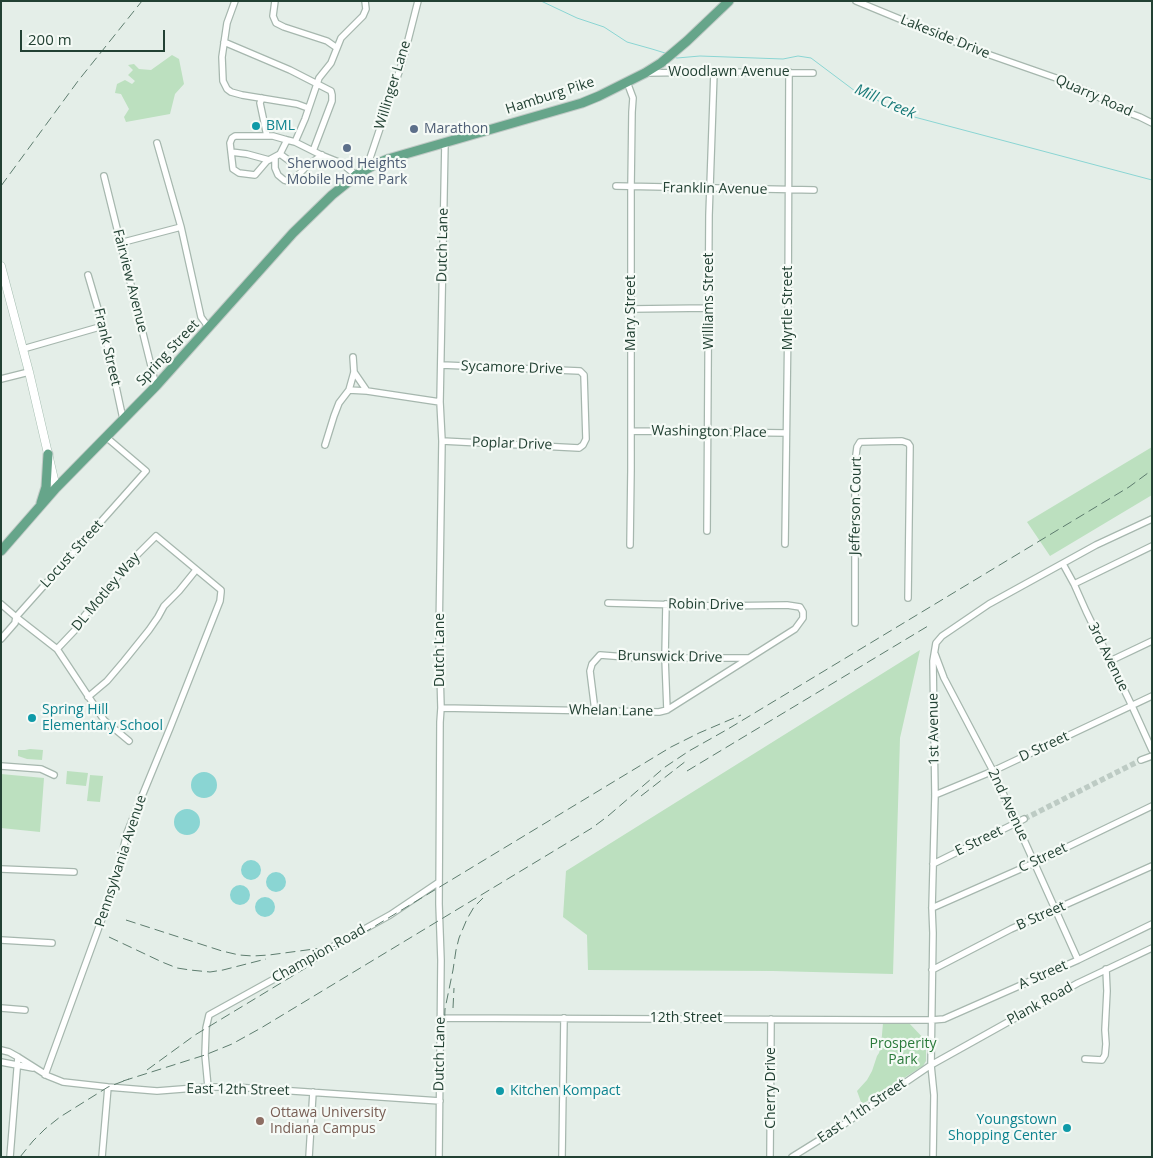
<!DOCTYPE html>
<style>
body{margin:0}
#map{position:relative;width:1153px;height:1158px;overflow:hidden;background:#e4eee8;font-family:"Open Sans",sans-serif}
canvas{display:block}
.frame{position:absolute;inset:0;border:2px solid #224133;pointer-events:none}
.scale{position:absolute;left:20px;top:30px;width:145px;height:22px;box-sizing:border-box;border:2px solid #224133;border-top:0;padding-left:6px;font-size:15px;line-height:18px;white-space:nowrap;color:#224133;-webkit-text-stroke:4px #f5faf6;paint-order:stroke}
</style>
<div id="map">
<canvas width="1153" height="1158"></canvas>
<div class="frame"></div>
<div class="scale">200 m</div>
</div>
<script>
const g = document.querySelector('canvas').getContext('2d');
g.lineJoin = 'round';
function fill(path, color) { g.fillStyle = color; g.fill(path, 'evenodd'); }
const shape = rows => new Path2D(rows.map(r => 'M' + r).join(''));
function trace(path, color, width, dash) { g.strokeStyle = color; g.lineWidth = width; g.lineCap = dash ? 'butt' : 'round'; g.setLineDash(dash || []); g.stroke(path); }
function write(font, color, halo, rows, align = 'center') {
  g.font = font + ' "Open Sans",sans-serif'; g.lineWidth = 4.5; g.setLineDash([]); g.textBaseline = 'middle'; g.strokeStyle = halo; g.fillStyle = color; for (const [text, x, y, turn = 0] of rows) {
    g.save(); g.translate(x, y); g.rotate((+turn || 0) * Math.PI / 180); g.textAlign = isNaN(turn) ? turn : align; if (halo) g.strokeText(text, 0, 0); g.fillText(text, 0, 0); g.restore();
  }
}
fill(shape([
 [172,55,179,59,184,84,175,94,170,114,126,122,124,117,129,109,121,94,115,93,117,84,125,80,132,84,135,81,128,75,133,70,128,65,134,64,139,69,151,70],
 [1152,447,1152,495,1050,556,1027,522],
 [920,650,900,738,893,974,773,971,588,970,587,935,563,917,566,871],
 [30,749,43,750,42,760,27,759,18,756,18,750,25,750],
 [67,771,88,773,86,786,66,784],
 [1,774,44,778,40,832,1,828],
 [90,775,103,776,100,802,87,801],
 [883,1023,909,1023,926,1041,926,1061,923,1066,864,1103,861,1102,857,1091,867,1080,872,1071,877,1056,879,1053,881,1046]
]), '#bce0bf');
fill(shape([
 '191 785a13 13 0 1 1 26 0a13 13 0 1 1-26 0Z',
 '174 822a13 13 0 1 1 26 0a13 13 0 1 1-26 0Z',
 '241 870a10 10 0 1 1 20 0a10 10 0 1 1-20 0Z',
 '266 882a10 10 0 1 1 20 0a10 10 0 1 1-20 0Z',
 '230 895a10 10 0 1 1 20 0a10 10 0 1 1-20 0Z',
 '255 907a10 10 0 1 1 20 0a10 10 0 1 1-20 0Z'
]), '#8ad5d3');
trace(shape([
 [541,1,577,18,604,27,627,42,652,49,665,53],
 [673,57,677,58,700,56,783,59,798,56,811,58,855,91,875,99,903,114,1152,180]
]), '#8ad5d3', 1);
trace(shape([
 [1024,819,1141,760]
]), '#bdcbc4', 5.5, [5.5, 3]);
const minor = shape([
 [235,1,227,23,222,57,223,81,227,89,231,92,242,95,297,104,308,108],
 [275,1,273,16,276,23,284,27,327,41,337,48],
 [856,1,970,48,1056,78,1091,93,1124,111,1140,117,1152,123],
 [224,42,290,70,331,91,332,95,332,101,313,151],
 [647,73,714,72,813,73],
 [627,82,633,98,632,112,631,187,631,470,630,545],
 [262,98,260,103,267,136],
 [287,140,280,154,267,161,255,175,239,173,233,169,230,143,232,138,235,136,273,136,287,140,295,142,321,155,341,163,356,175],
 [295,142,305,119,319,78,331,63,341,38,363,16,366,9,365,1],
 [157,143,181,227,201,317,209,328],
 [231,152,247,154,269,160],
 [280,154,295,165,302,167,306,167,322,155],
 [275,157,275,168,278,175,284,180,288,181,294,179,306,167],
 [369,168,370,158,403,60,418,1],
 [104,176,156,386],
 [616,186,814,190],
 [120,243,181,227],
 [88,275,103,326,123,419],
 [631,309,709,308],
 [23,349,103,326],
 [442,365,580,371,584,375,586,439,583,445,579,448,442,441],
 [354,372,367,391,440,402],
 [1,379,29,372],
 [349,390,367,391],
 [631,431,786,433],
 [325,445,334,416,339,403,349,390,354,372,353,357],
 [707,531,709,215,714,72],
 [785,544,788,317,789,72],
 [1063,564,1074,584,1086,611,1132,706,1152,750],
 [1074,584,1152,546],
 [1,604,16,617,57,649,104,720,129,741],
 [666,604,665,658,667,710],
 [855,623,855,463,857,447,860,442,902,441,908,443,910,446,908,598],
 [1,639,15,623,16,617,146,471,106,437],
 [935,654,944,678,993,771,1078,960],
 [1110,661,1152,641],
 [88,697,107,681,124,661,149,630,158,617,164,606,179,591,196,570],
 [441,708,659,712,667,710,795,629,803,618,803,612,800,607,787,605,717,606,608,603],
 [595,711,590,671,592,664,600,655,639,658,749,658],
 [1141,760,1152,756],
 [1,766,41,769,54,775],
 [935,795,993,771,1152,696],
 [933,864,1024,819],
 [1,869,74,872],
 [932,908,1034,863,1152,806],
 [1,940,52,943],
 [932,970,1011,929,1152,866],
 [1,1008,25,1010],
 [440,1018,886,1020,932,1020,944,1019,1078,960,1152,924],
 [1,1050,9,1052,18,1057,48,1076,63,1082,108,1087,157,1091,208,1087,234,1087,440,1101],
 [1085,1059,1102,1060,1105,1055,1106,1044,1105,1030,1107,991,1106,969],
 [1,1062,33,1068],
 [45,1075,115,883,127,833,133,818,170,728,220,601,221,592,221,590,156,536,130,562,85,615,76,629,57,649],
 [208,1087,205,1055,206,1028,209,1015,390,915,439,882],
 [10,1157,18,1057],
 [102,1157,108,1087],
 [309,1157,313,1092],
 [439,1157,441,960,439,904,440,722,441,708,439,635,442,441,440,402,445,142],
 [562,1157,564,1018],
 [770,1157,771,1019],
 [792,1157,837,1129,931,1065,1078,983,1152,948],
 [933,1157,934,1095,931,1065,933,933,932,908,935,795,933,661,936,643,942,636,989,604,1096,545,1152,519]
]);
const secondary = shape([
 [1,266,29,372,56,488]
]);
const primary = shape([
 [41,503,46,487,48,454],
 [1,551,56,488,156,386,293,233,332,195,347,183,356,175,376,164,388,159,582,103,599,96,645,73,661,63,687,41,729,1]
]);
trace(minor, '#a6b7ae', 8);
trace(secondary, '#a4bdb0', 9);
trace(primary, '#c1cac6', 11);
trace(minor, '#fff', 5.5);
trace(secondary, '#fff', 8);
trace(primary, '#66a58a', 9);
trace(shape([
 [1,186,78,81,142,1],
 [687,771,928,626],
 [641,796,686,761],
 [126,920,222,951,239,955,253,956,269,955,337,946],
 [109,937,162,962,177,968,190,970,210,972,223,970,266,959],
 [453,1008,454,988],
 [443,1063,445,1009,453,970,456,950,459,938,467,919,474,907,483,898],
 [147,1070,195,1035,671,747,699,733,741,715],
 [123,1081,205,1055,232,1044,261,1028,592,828,608,816,665,767,689,751,728,729,1051,534,1129,487,1152,470],
 [20,1157,33,1141,45,1129,60,1117,108,1087,129,1079]
]), '#5d7c6e', 1, [10, 5]);
for (const [x, y, r, color] of [
 [256,126,5,"#0f9aa8"],
 [414,129,5,"#5c6f8a"],
 [347,148,5,"#5c6f8a"],
 [32,718,5,"#0f9aa8"],
 [500,1091,5,"#0f9aa8"],
 [260,1121,5,"#8d6e63"],
 [1067,1128,5,"#0f9aa8"]
]) { const dot = new Path2D(); dot.arc(x, y, r, 0, 2 * Math.PI); g.fillStyle = color; g.fill(dot); trace(dot, '#f5faf6', 2); }
write('14px', '#224133', '#f5faf6', [
 ["Lakeside Drive",945,37,22],
 ["Woodlawn Avenue",729,72],
 ["Willinger Lane",393,85,-73],
 ["Hamburg Pike",550,96,-18],
 ["Quarry Road",1094,96,24],
 ["Franklin Avenue",715,189,1],
 ["Dutch Lane",443,245,-89],
 ["Fairview Avenue",130,281,76],
 ["Williams Street",709,301,-90],
 ["Myrtle Street",788,308,-90],
 ["Mary Street",631,313,-90],
 ["Frank Street",107,347,77],
 ["Spring Street",168,353,-47],
 ["Sycamore Drive",512,368,2],
 ["Washington Place",709,432,1],
 ["Poplar Drive",512,444,2],
 ["Jefferson Court",856,506,-89],
 ["Locust Street",72,554,-48],
 ["DL Motley Way",106,592,-50],
 ["Robin Drive",706,605,1],
 ["Dutch Lane",440,650,-90],
 ["Brunswick Drive",670,657,1],
 ["3rd Avenue",1108,657,64],
 ["Whelan Lane",611,711,1],
 ["1st Avenue",934,729,-91],
 ["D Street",1044,747,-25],
 ["2nd Avenue",1008,805,65],
 ["E Street",979,841,-26],
 ["C Street",1043,858,-25],
 ["Pennsylvania Avenue",121,861,-72],
 ["B Street",1041,916,-24],
 ["Champion Road",319,954,-29],
 ["A Street",1043,975,-24],
 ["Plank Road",1040,1004,-29],
 ["12th Street",686,1018],
 ["Dutch Lane",440,1054,-89],
 ["Cherry Drive",771,1088,-90],
 ["East 12th Street",238,1090,1],
 ["East 11th Street",862,1111,-34]
]);
write('14px', '#0d838f', '#f5faf6', [
 ["BML",266,126],
 ["Spring Hill",42,710],
 ["Elementary School",42,726],
 ["Kitchen Kompact",510,1091],
 ["Youngstown",1057,1120,"right"],
 ["Shopping Center",1057,1136,"right"]
], 'left');
write('14px', '#4e5e75', '#f5faf6', [
 ["Marathon",424,129],
 ["Sherwood Heights",347,164,"center"],
 ["Mobile Home Park",347,180,"center"]
], 'left');
write('14px', '#2a7a3a', '#f5faf6', [
 ["Prosperity",903,1044],
 ["Park",903,1060]
]);
write('14px', '#785e54', '#f5faf6', [
 ["Ottawa University",270,1113],
 ["Indiana Campus",270,1129]
], 'left');
write('italic 15px', '#197a79', '#f5faf6', [
 ["Mill Creek",885,102,24]
]);
</script>
